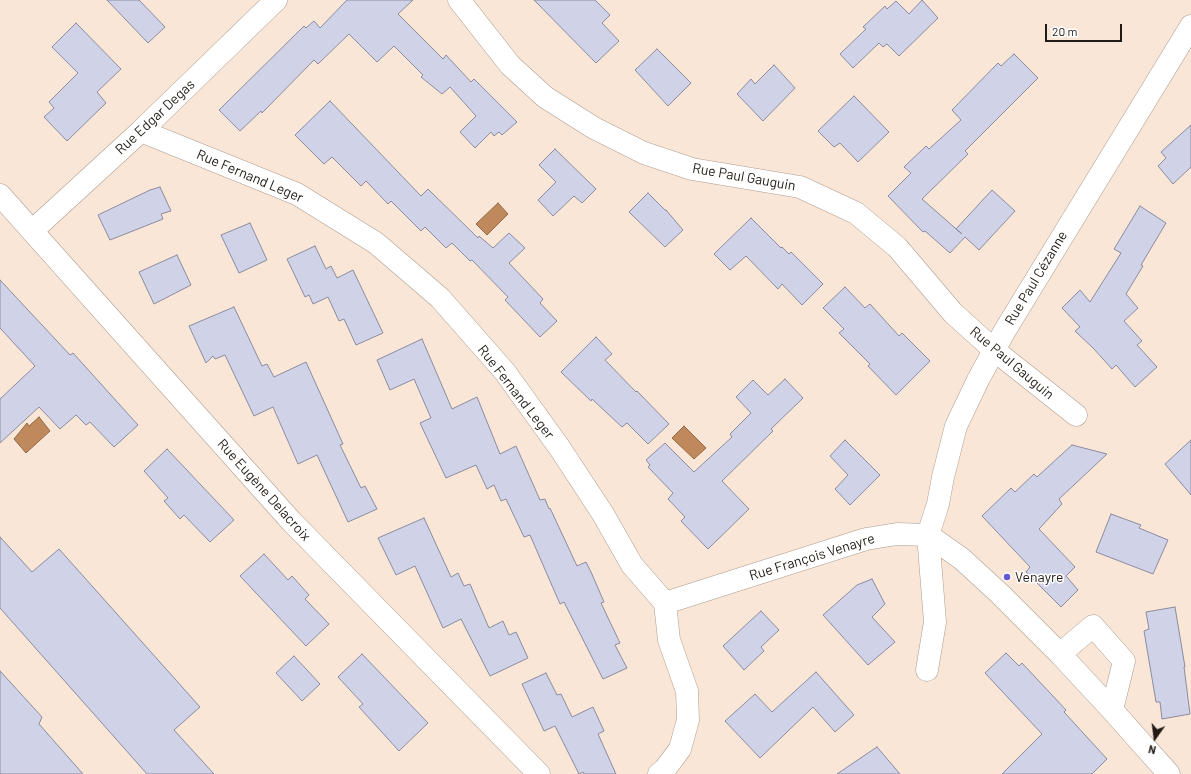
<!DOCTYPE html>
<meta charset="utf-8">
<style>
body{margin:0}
#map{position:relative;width:1191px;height:774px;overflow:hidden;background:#f9e6d7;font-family:Barlow,sans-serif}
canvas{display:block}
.north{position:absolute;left:1135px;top:718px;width:40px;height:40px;-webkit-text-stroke:3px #fff;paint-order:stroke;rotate:194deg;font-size:11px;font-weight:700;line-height:16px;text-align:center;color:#211a15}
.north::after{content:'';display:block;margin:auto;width:14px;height:18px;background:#211a15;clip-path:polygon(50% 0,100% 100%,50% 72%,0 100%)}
.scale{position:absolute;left:1045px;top:24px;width:77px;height:18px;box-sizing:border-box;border:2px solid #211a15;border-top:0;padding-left:5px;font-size:12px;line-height:14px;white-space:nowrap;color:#211a15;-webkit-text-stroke:3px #fff;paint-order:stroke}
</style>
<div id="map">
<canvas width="1191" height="774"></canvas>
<div class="north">N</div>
<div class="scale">20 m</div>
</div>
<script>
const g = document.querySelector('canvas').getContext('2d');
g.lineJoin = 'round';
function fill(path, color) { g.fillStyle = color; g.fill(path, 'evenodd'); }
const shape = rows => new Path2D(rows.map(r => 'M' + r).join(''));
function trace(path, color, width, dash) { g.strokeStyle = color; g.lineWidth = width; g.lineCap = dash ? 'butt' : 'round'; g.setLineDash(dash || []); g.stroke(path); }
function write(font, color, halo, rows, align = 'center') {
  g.font = font + ' Barlow,sans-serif'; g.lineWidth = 3; g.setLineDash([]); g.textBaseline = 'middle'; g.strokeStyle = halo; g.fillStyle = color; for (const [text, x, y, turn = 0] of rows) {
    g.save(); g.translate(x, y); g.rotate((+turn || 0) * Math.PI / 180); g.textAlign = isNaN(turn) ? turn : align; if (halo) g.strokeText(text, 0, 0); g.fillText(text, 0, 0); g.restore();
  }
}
const water = shape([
 [498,203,508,214,487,235,476,224,498,203],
 [39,417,50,431,26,453,14,439,27,423,29,426,39,417],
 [684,426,706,448,694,459,672,438,684,426]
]);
fill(water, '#c0895b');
trace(water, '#906846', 1);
const building = shape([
 [107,0,139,0,165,27,148,43,107,0],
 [347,0,413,0,398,14,443,59,446,55,471,82,474,79,517,122,502,135,499,132,494,136,491,132,475,148,460,132,476,116,450,87,442,94,421,77,423,75,394,46,377,62,349,34,318,64,314,60,262,113,261,111,240,131,219,110,304,26,306,28,314,21,320,28,347,0],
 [534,0,595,0,610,15,602,23,619,41,596,63,534,0],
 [922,0,938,18,899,56,887,44,883,47,879,43,853,68,840,54,866,29,863,27,885,6,887,9,896,1,909,14,922,0],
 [76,23,121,69,97,92,106,103,67,141,44,117,54,108,49,102,78,73,52,47,76,23],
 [657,49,691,83,668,106,635,70,657,49],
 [1014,54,1038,78,965,151,968,154,922,199,962,234,956,229,992,190,1015,211,979,250,965,237,950,253,925,231,923,232,888,196,911,173,904,167,926,146,929,149,961,120,952,110,998,63,1001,66,1014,54],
 [774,65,795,88,763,121,737,94,751,79,755,84,774,65],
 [854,96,889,132,858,162,840,143,834,147,818,131,854,96],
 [330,101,421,196,428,189,478,238,479,236,493,248,509,233,525,248,509,263,543,299,540,303,557,321,540,337,505,300,508,297,472,260,470,261,452,243,446,248,425,227,421,231,391,201,388,204,366,181,361,186,332,157,324,164,295,135,330,101],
 [1191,125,1191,167,1173,184,1158,166,1166,158,1161,152,1191,125],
 [555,149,596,189,582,203,574,196,553,216,538,200,556,182,539,165,555,149],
 [160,187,171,211,161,214,163,219,110,240,98,215,150,190,160,187],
 [648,193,665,210,666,210,683,230,665,247,629,212,648,193],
 [1140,206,1166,223,1141,265,1143,266,1126,294,1138,308,1124,321,1142,341,1137,345,1157,367,1135,387,1116,365,1112,369,1094,349,1075,331,1080,327,1062,308,1080,290,1090,302,1121,253,1114,249,1140,206],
 [751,218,781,248,782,247,789,254,791,252,823,284,802,305,782,284,778,289,746,256,730,270,714,254,751,218],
 [250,223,267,260,239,273,221,235,250,223],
 [315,246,326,269,331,266,337,278,353,270,383,333,356,345,344,319,339,321,328,297,313,304,309,295,305,297,287,259,315,246],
 [177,255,191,285,154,304,139,272,177,255],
 [0,280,70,355,73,353,138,425,114,447,90,422,86,425,76,415,60,429,39,407,0,443,0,399,35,366,0,328,0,280],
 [845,287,865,308,870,304,899,336,902,333,930,361,896,395,868,366,870,364,839,333,844,329,823,308,845,287],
 [234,307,262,366,267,364,274,377,306,362,343,444,340,445,361,488,365,486,377,509,348,522,317,455,298,464,273,407,254,416,225,355,215,359,213,356,206,363,189,326,234,307],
 [596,337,612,354,605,360,636,392,637,391,669,424,648,444,627,423,622,427,592,399,591,401,561,372,596,337],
 [422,339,452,409,477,397,500,454,516,446,540,500,545,499,549,509,550,508,577,566,586,562,591,572,604,602,601,603,620,643,615,645,627,668,603,679,564,602,560,604,530,535,524,537,506,499,501,501,494,485,487,489,476,465,446,478,420,423,431,418,414,379,390,390,377,360,422,339],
 [785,379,803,398,771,429,773,431,722,481,749,509,708,549,681,521,685,517,668,499,673,493,648,467,650,465,646,460,665,443,694,472,732,437,730,434,751,413,736,397,753,380,768,395,785,379],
 [845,440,880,475,850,505,835,489,848,475,830,456,845,440],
 [1191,440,1191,495,1165,464,1191,440],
 [1072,445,1107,454,1059,499,1062,504,1039,529,1075,567,1066,576,1078,590,1061,607,1026,572,1030,567,982,516,1011,488,1015,492,1034,474,1037,477,1072,445],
 [167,449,234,520,210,542,184,515,180,519,164,501,168,498,144,471,167,449],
 [1111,514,1141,525,1139,528,1168,540,1153,574,1096,552,1111,514],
 [424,518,451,577,458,573,464,586,470,584,489,628,503,621,509,635,516,632,528,658,490,676,461,619,443,628,415,566,396,575,378,538,424,518],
 [0,537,32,572,59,549,200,707,174,730,214,774,147,774,0,608,0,537],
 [264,554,288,580,292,576,309,595,305,599,329,624,306,646,240,576,264,554],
 [872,579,885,604,872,617,895,642,868,665,823,615,857,585,872,579],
 [1175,607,1185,667,1184,667,1190,714,1162,719,1160,702,1156,702,1144,631,1149,629,1146,612,1175,607],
 [761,611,779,630,761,647,764,651,744,670,723,646,761,611],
 [1006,653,1019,666,1022,663,1066,710,1064,712,1107,759,1092,774,1002,774,1042,734,985,673,1006,653],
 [362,654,428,723,399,751,359,707,363,704,338,677,362,654],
 [294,656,320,684,302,701,276,673,294,656],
 [0,671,42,717,39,724,83,774,0,774,0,671],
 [816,672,854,715,835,732,813,707,760,758,725,721,755,694,772,712,816,672],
 [546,673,557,695,561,694,572,717,593,707,604,731,598,734,616,774,584,774,583,772,579,774,555,726,544,731,522,684,546,673],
 [877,747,900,774,837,774,868,753,877,747]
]);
fill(building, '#d0d2e7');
trace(building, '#8a8b9f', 1);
const minor = shape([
 [459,0,510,65,545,97,594,128,644,153,692,169,800,187,856,213,897,247,953,313,994,350,1076,415],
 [141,131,297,194,376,243,440,298,505,372,559,447,603,514,632,565,665,603,669,640,687,691,688,720,680,749,665,769,659,774],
 [0,195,291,521,539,774],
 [32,231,141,131,276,0],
 [665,603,866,539,897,534,928,535,962,559,1000,594,1060,654,1112,710,1169,774],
 [1060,654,1093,626,1124,661,1112,710],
 [927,670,935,622,928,535,938,504,943,477,956,426,978,380,1004,332,1191,26]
]);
trace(minor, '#ad9c8e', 23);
trace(minor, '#fff', 22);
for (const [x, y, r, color] of [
 [1007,577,4,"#6359d2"]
]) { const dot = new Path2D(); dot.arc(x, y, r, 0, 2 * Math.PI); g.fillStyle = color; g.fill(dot); trace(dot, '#fff', 1.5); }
write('14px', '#211a15', '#fff', [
 ["Rue Edgar Degas",155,117,-43],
 ["Rue Fernand Leger",250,176,23],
 ["Rue Paul Gauguin",744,177,10],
 ["Rue Paul Cézanne",1036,278,-59],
 ["Rue Paul Gauguin",1012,363,40],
 ["Rue Fernand Leger",516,392,52],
 ["Rue Eugène Delacroix",264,490,48],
 ["Rue François Venayre",812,557,-17]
]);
write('14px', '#211a15', '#fff', [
 ["Venayre",1015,577]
], 'left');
</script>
